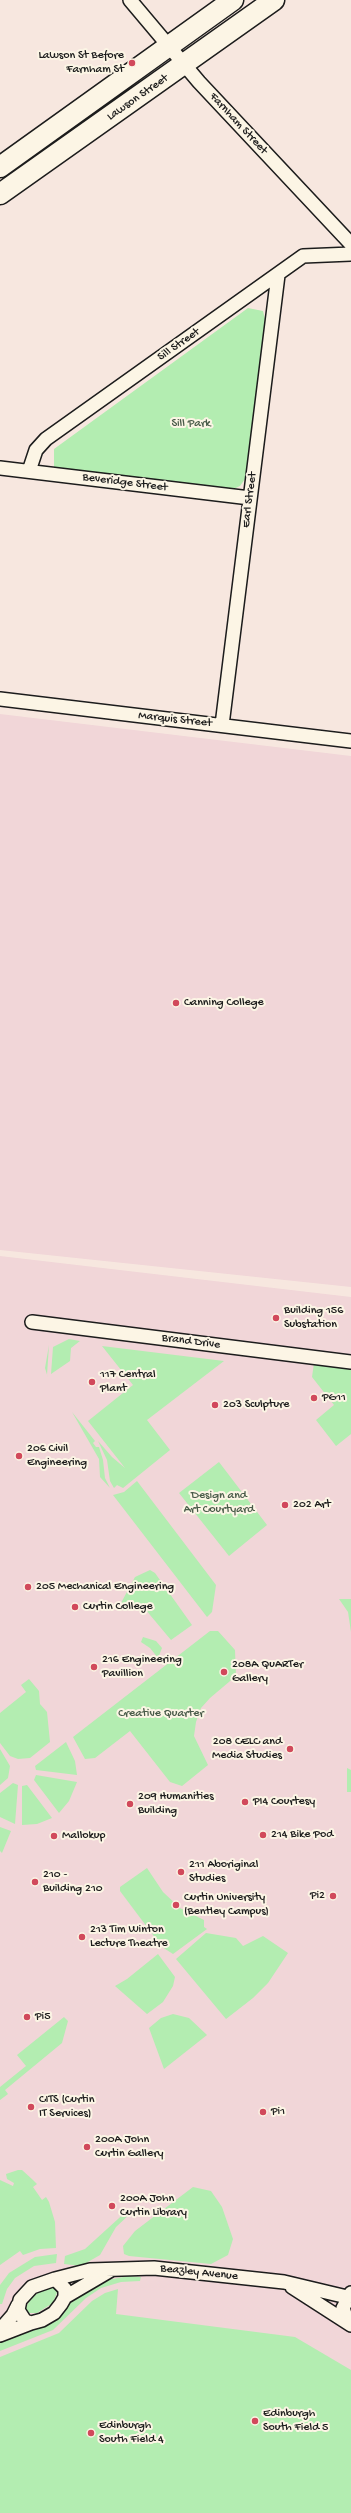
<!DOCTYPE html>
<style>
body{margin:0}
canvas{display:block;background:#f7e7df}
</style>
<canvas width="351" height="2513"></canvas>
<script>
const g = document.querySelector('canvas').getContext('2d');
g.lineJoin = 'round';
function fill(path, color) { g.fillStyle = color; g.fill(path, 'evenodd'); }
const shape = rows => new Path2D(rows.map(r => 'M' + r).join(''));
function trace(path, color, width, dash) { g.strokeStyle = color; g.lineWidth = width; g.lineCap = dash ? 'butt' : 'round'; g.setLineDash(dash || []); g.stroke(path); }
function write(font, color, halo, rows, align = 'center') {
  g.font = font + ' "Gochi Hand",sans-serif'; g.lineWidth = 4; g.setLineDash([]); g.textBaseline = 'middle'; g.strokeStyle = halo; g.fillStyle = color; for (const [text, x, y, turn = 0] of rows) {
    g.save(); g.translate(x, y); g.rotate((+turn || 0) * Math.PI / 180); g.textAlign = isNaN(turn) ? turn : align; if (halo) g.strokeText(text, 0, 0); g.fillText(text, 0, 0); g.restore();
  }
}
fill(shape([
 [0,714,351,756,351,1287,0,1250],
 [0,1256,351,1297,351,2513,0,2513]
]), '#f1d6d8');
fill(shape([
 [248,308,263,311,265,319,247,476,240,486,229,491,59,469,54,467,54,449],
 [69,1339,80,1341,71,1348,70,1361,51,1374,53,1347],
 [49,1345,47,1375,48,1378,45,1368],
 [102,1346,224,1361,147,1420,170,1450,123,1488,117,1485,114,1488,110,1481,107,1460,98,1441,112,1457,125,1468,88,1421,133,1385],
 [314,1363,351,1367,351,1434,336,1446,316,1420,334,1405,312,1377],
 [72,1412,95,1441,93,1443,96,1447,99,1447,103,1460,105,1478,110,1488,100,1477,99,1459],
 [219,1462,267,1525,229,1556,179,1493],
 [137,1481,216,1585,212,1612,207,1617,113,1495,124,1492],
 [150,1570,155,1573,192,1625,171,1640,140,1603,125,1611,122,1609,121,1603,135,1577],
 [339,1599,351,1599,351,1632,348,1612],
 [210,1631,218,1631,235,1650,236,1676,210,1698,201,1708,196,1722,194,1736,208,1765,182,1786,170,1782,130,1731,95,1758,85,1759,73,1737],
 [143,1637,156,1641,162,1648,158,1658,150,1648,141,1642],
 [29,1679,39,1691,40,1704,47,1712,50,1742,30,1758,18,1759,10,1756,0,1743,0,1713,26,1692,21,1685],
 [66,1742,75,1761,77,1775,36,1770,35,1766],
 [0,1749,10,1766,8,1778,0,1785],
 [347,1768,351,1770,351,1792,347,1792],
 [36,1775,77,1782,69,1801,59,1813,34,1780],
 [13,1783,18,1785,15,1824,0,1817,0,1793],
 [27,1785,52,1818,37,1824,22,1825,22,1786],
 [0,1827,11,1831,2,1853,0,1851],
 [147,1868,163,1892,180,1908,204,1920,204,1927,207,1929,173,1954,162,1947,120,1891,120,1887],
 [206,1933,236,1938,243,1946,263,1936,288,1953,268,1983,253,1998,226,2019,176,1959],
 [158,1954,175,1977,173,1986,163,2002,147,2014,115,1986,127,1979],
 [173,2014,189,2018,207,2035,164,2069,149,2028,161,2018],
 [64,2017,68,2021,62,2043,5,2090,8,2094,0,2100,0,2087,26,2066,17,2055],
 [18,2170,22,2170,33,2180,37,2184,33,2187,42,2200,46,2197,49,2202,55,2222,56,2248,40,2249,23,2255,20,2251,0,2265,0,2180,13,2186,14,2183,7,2179,6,2174],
 [193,2187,211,2191,222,2207,233,2239,228,2255,211,2264,129,2256,124,2254,123,2246,135,2231],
 [129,2209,131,2213,116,2227,100,2255,81,2266,64,2264,65,2256,85,2249],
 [57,2254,56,2263,34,2266,15,2278,7,2289,2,2304,0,2304,0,2285,9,2273,35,2257],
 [129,2276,141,2277,140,2281,121,2282,101,2288,86,2298,53,2330,0,2351,0,2343,29,2330,68,2302,107,2280],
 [52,2286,58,2290,53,2303,37,2313,27,2313,25,2310,30,2299,43,2289],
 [118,2289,116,2314,295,2337,351,2370,351,2513,0,2513,0,2357,59,2333,92,2301,105,2293]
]), '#b3edb1');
const street = shape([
 [130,0,199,82,351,244],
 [0,468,250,498],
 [29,471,36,450,46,439,303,256,351,254],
 [0,699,351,741],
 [222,725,278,275],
 [32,1322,351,1362],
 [55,2279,90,2270,154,2268,284,2282,347,2297],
 [55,2279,65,2289,65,2297,61,2304,54,2313,42,2320,31,2323,25,2321,18,2310,20,2300,32,2287,55,2279],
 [292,2287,351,2325],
 [351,2293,343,2308,347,2320,351,2325],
 [65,2297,111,2270],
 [0,2330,13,2315,18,2305],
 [0,2335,31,2323]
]);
const primary = shape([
 [0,167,233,0],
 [0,194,274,0]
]);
trace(street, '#1c1c1c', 16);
trace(primary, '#1c1c1c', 23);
trace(street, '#fcf5e5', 13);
trace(primary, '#fcf5e5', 20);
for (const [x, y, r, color] of [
 [132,63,4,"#d1495b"],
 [176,1003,4,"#d1495b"],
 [276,1318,4,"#d1495b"],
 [92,1382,4,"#d1495b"],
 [314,1398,4,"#d1495b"],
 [215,1405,4,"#d1495b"],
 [19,1456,4,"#d1495b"],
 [285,1505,4,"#d1495b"],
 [28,1587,4,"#d1495b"],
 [75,1607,4,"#d1495b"],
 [94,1667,4,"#d1495b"],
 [224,1672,4,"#d1495b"],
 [290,1749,4,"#d1495b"],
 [245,1802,4,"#d1495b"],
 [130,1804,4,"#d1495b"],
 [263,1835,4,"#d1495b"],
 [54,1836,4,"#d1495b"],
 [181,1872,4,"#d1495b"],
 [35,1882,4,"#d1495b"],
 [333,1896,4,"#d1495b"],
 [176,1905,4,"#d1495b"],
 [82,1937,4,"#d1495b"],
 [27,2017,4,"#d1495b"],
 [31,2107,4,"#d1495b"],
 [263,2112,4,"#d1495b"],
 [87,2147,4,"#d1495b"],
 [112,2206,4,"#d1495b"],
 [255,2421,4,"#d1495b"],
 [91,2433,4,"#d1495b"]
]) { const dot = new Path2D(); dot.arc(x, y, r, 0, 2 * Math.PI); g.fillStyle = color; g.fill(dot); trace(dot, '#fcf5e5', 1.5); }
write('12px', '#1c1c1c', '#fcf5e5', [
 ["Lawson St Before",124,56,"right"],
 ["Farnham St",124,70,"right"],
 ["Canning College",184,1003],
 ["Building 156",284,1311],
 ["Substation",284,1325],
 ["117 Central",100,1375],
 ["Plant",100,1389],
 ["PG11",322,1398],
 ["203 Sculpture",223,1405],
 ["206 Civil",27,1449],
 ["Engineering",27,1463],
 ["202 Art",293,1505],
 ["205 Mechanical Engineering",36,1587],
 ["Curtin College",83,1607],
 ["216 Engineering",102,1660],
 ["Pavillion",102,1674],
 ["208A QuARTer",232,1665],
 ["Gallery",232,1679],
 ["208 CELC and",282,1742,"right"],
 ["Media Studies",282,1756,"right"],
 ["209 Humanities",138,1797],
 ["Building",138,1811],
 ["PI4 Courtesy",253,1802],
 ["214 Bike Pod",271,1835],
 ["Mallokup",62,1836],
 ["211 Aboriginal",189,1865],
 ["Studies",189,1879],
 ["210 -",43,1875],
 ["Building 210",43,1889],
 ["Pi2",325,1896,"right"],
 ["Curtin University",184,1898],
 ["(Bentley Campus)",184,1912],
 ["213 Tim Winton",90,1930],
 ["Lecture Theatre",90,1944],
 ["Pi5",35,2017],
 ["CITS (Curtin",39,2100],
 ["IT Services)",39,2114],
 ["Pi1",271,2112],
 ["200A John",95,2140],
 ["Curtin Gallery",95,2154],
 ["200A John",120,2199],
 ["Curtin Library",120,2213],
 ["Edinburgh",263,2414],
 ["South Field 5",263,2428],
 ["Edinburgh",99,2426],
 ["South Field 4",99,2440]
], 'left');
write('12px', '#1c1c1c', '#fcf5e5', [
 ["Lawson Street",138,98,-35],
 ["Farnham Street",238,124,47],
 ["Sill Street",179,345,-35],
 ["Beveridge Street",125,483,7],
 ["Earl Street",250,500,-83],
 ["Marquis Street",175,720,6],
 ["Brand Drive",191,1342,7],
 ["Beazley Avenue",199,2273,6]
]);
write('12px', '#495b49', '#fcf5e5', [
 ["Sill Park",191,424],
 ["Design and",219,1496],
 ["Art Courtyard",219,1510],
 ["Creative Quarter",161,1714]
]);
</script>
